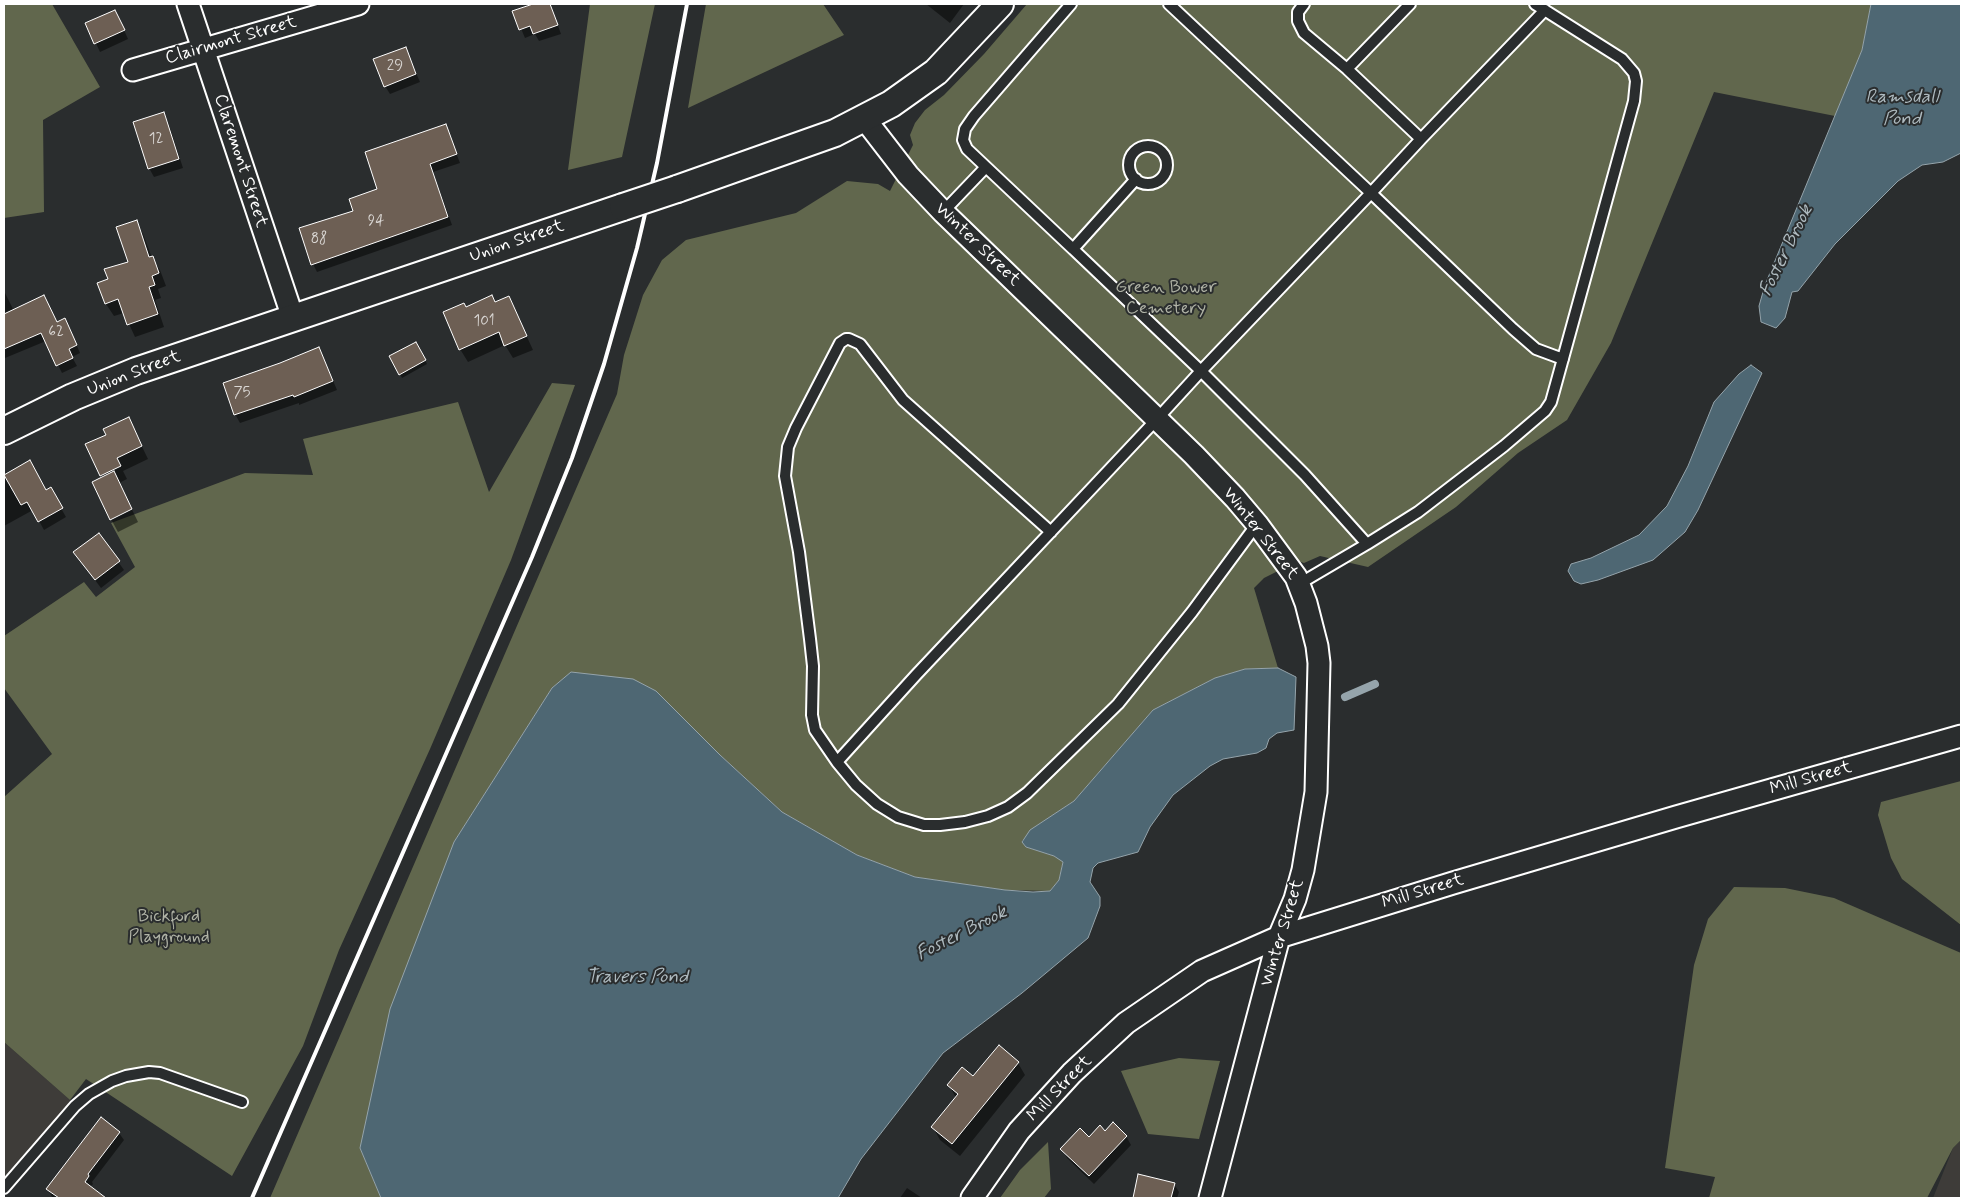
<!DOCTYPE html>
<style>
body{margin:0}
#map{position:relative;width:1965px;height:1202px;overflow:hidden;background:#2a2d2e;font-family:Mynerve,sans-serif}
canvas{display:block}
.frame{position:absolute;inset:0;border:5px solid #fff;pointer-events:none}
</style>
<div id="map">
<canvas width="1965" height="1202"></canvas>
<div class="frame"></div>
</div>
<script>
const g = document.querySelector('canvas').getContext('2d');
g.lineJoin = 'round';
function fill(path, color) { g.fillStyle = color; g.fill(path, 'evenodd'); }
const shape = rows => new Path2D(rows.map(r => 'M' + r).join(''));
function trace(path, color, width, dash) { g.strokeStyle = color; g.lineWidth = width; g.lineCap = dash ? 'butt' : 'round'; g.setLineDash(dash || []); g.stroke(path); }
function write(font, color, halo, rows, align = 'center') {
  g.font = font + ' Mynerve,sans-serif'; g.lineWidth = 4; g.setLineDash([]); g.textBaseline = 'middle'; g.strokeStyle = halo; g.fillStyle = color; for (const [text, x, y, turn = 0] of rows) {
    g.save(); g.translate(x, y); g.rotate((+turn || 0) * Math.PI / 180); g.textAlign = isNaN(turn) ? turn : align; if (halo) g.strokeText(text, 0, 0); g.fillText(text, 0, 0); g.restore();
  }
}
fill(shape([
 [4,1042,70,1100,57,1125,4,1187],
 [1961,1140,1961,1198,1933,1198,1953,1148]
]), '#3e3c39');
fill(shape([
 [4,4,52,4,100,87,43,120,44,212,4,218],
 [590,4,655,4,622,157,568,170],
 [706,4,823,4,844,35,688,108],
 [1027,4,1871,4,1862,50,1835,116,1714,92,1611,343,1567,420,1518,453,1456,507,1368,567,1320,556,1304,563,1298,561,1264,578,1254,588,1278,668,1245,669,1215,678,1153,710,1074,801,1035,827,1022,841,1026,847,1054,856,1063,861,1059,880,1050,891,1005,890,915,877,857,855,782,812,720,755,656,691,571,673,552,688,454,842,360,1148,381,1198,270,1198,617,394,624,355,643,295,662,260,686,240,796,213,847,181,878,184,890,191,913,145,910,135,915,123,925,110,944,95,984,54],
 [552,383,575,385,511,560,430,749,339,950,303,1046,232,1176,86,1079,70,1100,4,1042,4,797,52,754,4,688,4,636,84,582,96,597,135,567,111,523,245,473,313,475,303,439,458,402,489,492],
 [1961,781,1961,925,1902,879,1891,858,1878,815,1881,802],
 [1734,887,1785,888,1834,898,1961,953,1961,1140,1953,1148,1927,1198,1709,1198,1715,1177,1665,1168,1694,965,1708,919],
 [1179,1058,1220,1061,1199,1139,1148,1134,1121,1071],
 [1048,1142,1051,1189,1044,1198,1000,1198,1020,1170]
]), '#61674d');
const water = shape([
 [1871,4,1961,4,1961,153,1943,162,1922,165,1898,181,1835,244,1798,291,1792,292,1785,318,1776,328,1761,322,1759,306,1765,285,1862,50,1871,4],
 [1751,365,1762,373,1698,510,1685,532,1653,560,1598,580,1581,584,1574,581,1568,571,1571,564,1591,558,1639,535,1667,506,1688,466,1714,402,1739,374,1751,365],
 [1278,668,1296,677,1294,730,1277,733,1269,739,1266,748,1257,753,1223,759,1210,766,1173,795,1150,827,1138,852,1098,863,1093,868,1090,882,1100,897,1100,906,1088,938,1022,993,943,1053,861,1159,838,1198,381,1198,360,1148,390,1009,454,842,552,688,571,672,633,679,656,691,720,755,782,812,857,855,915,877,1005,890,1033,892,1050,891,1059,880,1063,862,1054,856,1026,847,1022,842,1030,830,1074,801,1153,710,1215,678,1245,669,1278,668]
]);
fill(water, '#4e6773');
trace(water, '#95a4ab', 1);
fill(shape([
 [537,4,550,4,561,34,539,41,535,34,525,38,514,12],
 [926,4,964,4,950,23],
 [119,19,128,39,100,52,87,24],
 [405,48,420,82,390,94,385,86],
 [163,114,168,122,183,168,154,177,149,168],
 [445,125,460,163,433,172,452,225,317,272,313,264,354,212],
 [136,221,143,234,152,258,160,270,166,286,158,289,161,298,155,300,164,327,135,337,124,313,114,316,106,304,99,283,110,280,129,262],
 [4,291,14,311,69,328,80,353,72,357,77,366,62,373,46,341,5,358,4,355],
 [509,298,533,350,513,358,505,345,468,362,460,349,465,308,495,304],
 [416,343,427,364,402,378,391,357],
 [323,357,337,390,299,405,299,403,240,423,235,414],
 [128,418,148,459,123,471,127,479,119,483,138,522,118,532,111,519,102,478,87,445,107,435],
 [29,462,46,491,50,489,66,517,44,530,33,510,4,526,4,476],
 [99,535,124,570,101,588,80,560],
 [1018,1063,1025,1075,960,1156,940,1140,933,1127,956,1098,949,1085],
 [119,1133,124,1140,92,1182,93,1184,90,1187,104,1198,54,1198,52,1197,48,1189],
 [1126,1136,1131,1145,1094,1184,1067,1158,1062,1149,1089,1138],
 [1139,1175,1174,1184,1179,1192,1177,1198,1134,1198],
 [907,1188,922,1198,900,1198]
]), '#0007');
trace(shape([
 [1345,697,1375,684]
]), '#95a4ab', 8);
const building = shape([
 [533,4,550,4,558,25,533,34,530,26,519,30,512,11,533,4],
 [115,10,125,30,94,44,85,23,115,10],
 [406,47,416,74,384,87,373,59,406,47],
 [164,112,179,159,148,169,133,122,164,112],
 [446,124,457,154,430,164,448,217,311,265,299,228,353,211,349,199,377,189,365,152,446,124],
 [137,220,149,257,153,256,159,273,152,276,155,285,149,287,158,314,127,325,118,299,105,304,97,283,108,279,104,269,128,262,116,227,137,220],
 [44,295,57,322,65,318,77,345,69,349,73,358,56,366,41,333,4,349,4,314,44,295],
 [492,295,495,302,509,296,527,336,504,346,499,332,459,350,443,312,464,303,466,307,492,295],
 [416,342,426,360,399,375,389,356,416,342],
 [319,347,333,381,294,397,293,395,234,415,223,383,280,363,319,347],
 [129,417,142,446,117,458,121,466,100,476,85,444,106,435,103,429,129,417],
 [30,460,46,490,51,487,63,508,38,522,27,502,21,505,4,475,30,460],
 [114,471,132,509,110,520,92,482,114,471],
 [99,533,120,561,95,580,73,552,99,533],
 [999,1045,1019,1062,952,1144,931,1127,958,1094,947,1085,962,1067,973,1076,999,1045],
 [101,1117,120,1132,88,1174,89,1176,85,1182,106,1198,59,1198,46,1189,101,1117],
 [1113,1122,1127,1136,1089,1176,1060,1149,1080,1128,1089,1137,1100,1125,1105,1131,1113,1122],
 [1138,1174,1175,1183,1171,1198,1133,1198,1138,1174]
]);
fill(building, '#6d5f54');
trace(building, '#fff', 1);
const service = shape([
 [1071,4,974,116,965,129,963,140,967,149,1073,249],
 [1304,4,1298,12,1298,21,1304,33,1347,69],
 [1410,4,1347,69,1421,139,1545,10],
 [1421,139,1371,193,1513,329,1536,349,1563,359],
 '1129 165a19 19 0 1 1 38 0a19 19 0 1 1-38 0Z',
 [1136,179,1073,249,1201,371,1305,475,1367,544,1418,512,1504,446,1545,411,1551,402,1634,101,1636,81,1634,73,1622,59,1535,4],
 [943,212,986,167],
 [1051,532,903,400,860,344,849,339,846,339,840,343,796,428,788,447,785,476,799,552,810,639,813,666,812,715,815,730,837,762,916,675,1157,419,1201,371,1371,193,1169,4],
 [1299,584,1367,544],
 [837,762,856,785,877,804,898,817,924,825,940,825,965,822,988,816,1008,807,1027,793,1118,704,1192,612,1257,524],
 [4,1188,75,1106,89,1094,112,1081,126,1076,149,1072,160,1073,242,1102]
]);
const minor = shape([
 [188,4,293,318],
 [133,70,358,4],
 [864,118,908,175,943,212,1194,455,1235,498,1257,524,1296,577,1306,603,1317,646,1319,663,1316,792,1303,870,1295,899,1279,937,1210,1198],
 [972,1198,1019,1131,1072,1073,1126,1023,1202,971,1279,937,1453,883,1676,817,1961,736]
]);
const tertiary = shape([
 [677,189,835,133,891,104,936,72,1000,4],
 [4,431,73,397,136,371,623,207]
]);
trace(service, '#fff', 14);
trace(minor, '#fff', 25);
trace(tertiary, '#fff', 30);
trace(service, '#2a2d2e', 10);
trace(minor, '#2a2d2e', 21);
trace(tertiary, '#2a2d2e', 26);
trace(shape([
 [252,1198,532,557,572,458,604,364,637,248,657,163,687,4]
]), '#fff', 4);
const tertiaryBridge = shape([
 [623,207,677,189]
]);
trace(tertiaryBridge, '#fff', 30, []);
trace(tertiaryBridge, '#2a2d2e', 26);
write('15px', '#dad7d4', null, [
 ["29",395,67],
 ["12",156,140],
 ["94",376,222],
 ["88",319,240],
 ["101",484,322],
 ["62",56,333],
 ["75",242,394]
]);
write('18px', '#fff', '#2a2d2e', [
 ["Clairmont Street",231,41,-16],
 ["Claremont Street",240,161,72],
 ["Union Street",517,242,-19],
 ["Winter Street",977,245,44],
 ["Union Street",134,374,-21],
 ["Winter Street",1260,534,52],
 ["Mill Street",1811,779,-16],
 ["Mill Street",1423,892,-17],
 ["Winter Street",1283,933,-73],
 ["Mill Street",1060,1089,-46]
]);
write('18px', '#b0b3a6', '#2a2d2e', [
 ["Green Bower",1166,288],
 ["Cemetery",1166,309],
 ["Bickford",169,917],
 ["Playground",169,938]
]);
write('italic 19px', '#afbbc0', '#2a2d2e', [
 ["Ramsdall",1902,98],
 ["Pond",1902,120],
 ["Foster Brook",1787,251,-64],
 ["Foster Brook",962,934,-27],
 ["Travers Pond",637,978]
]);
</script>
